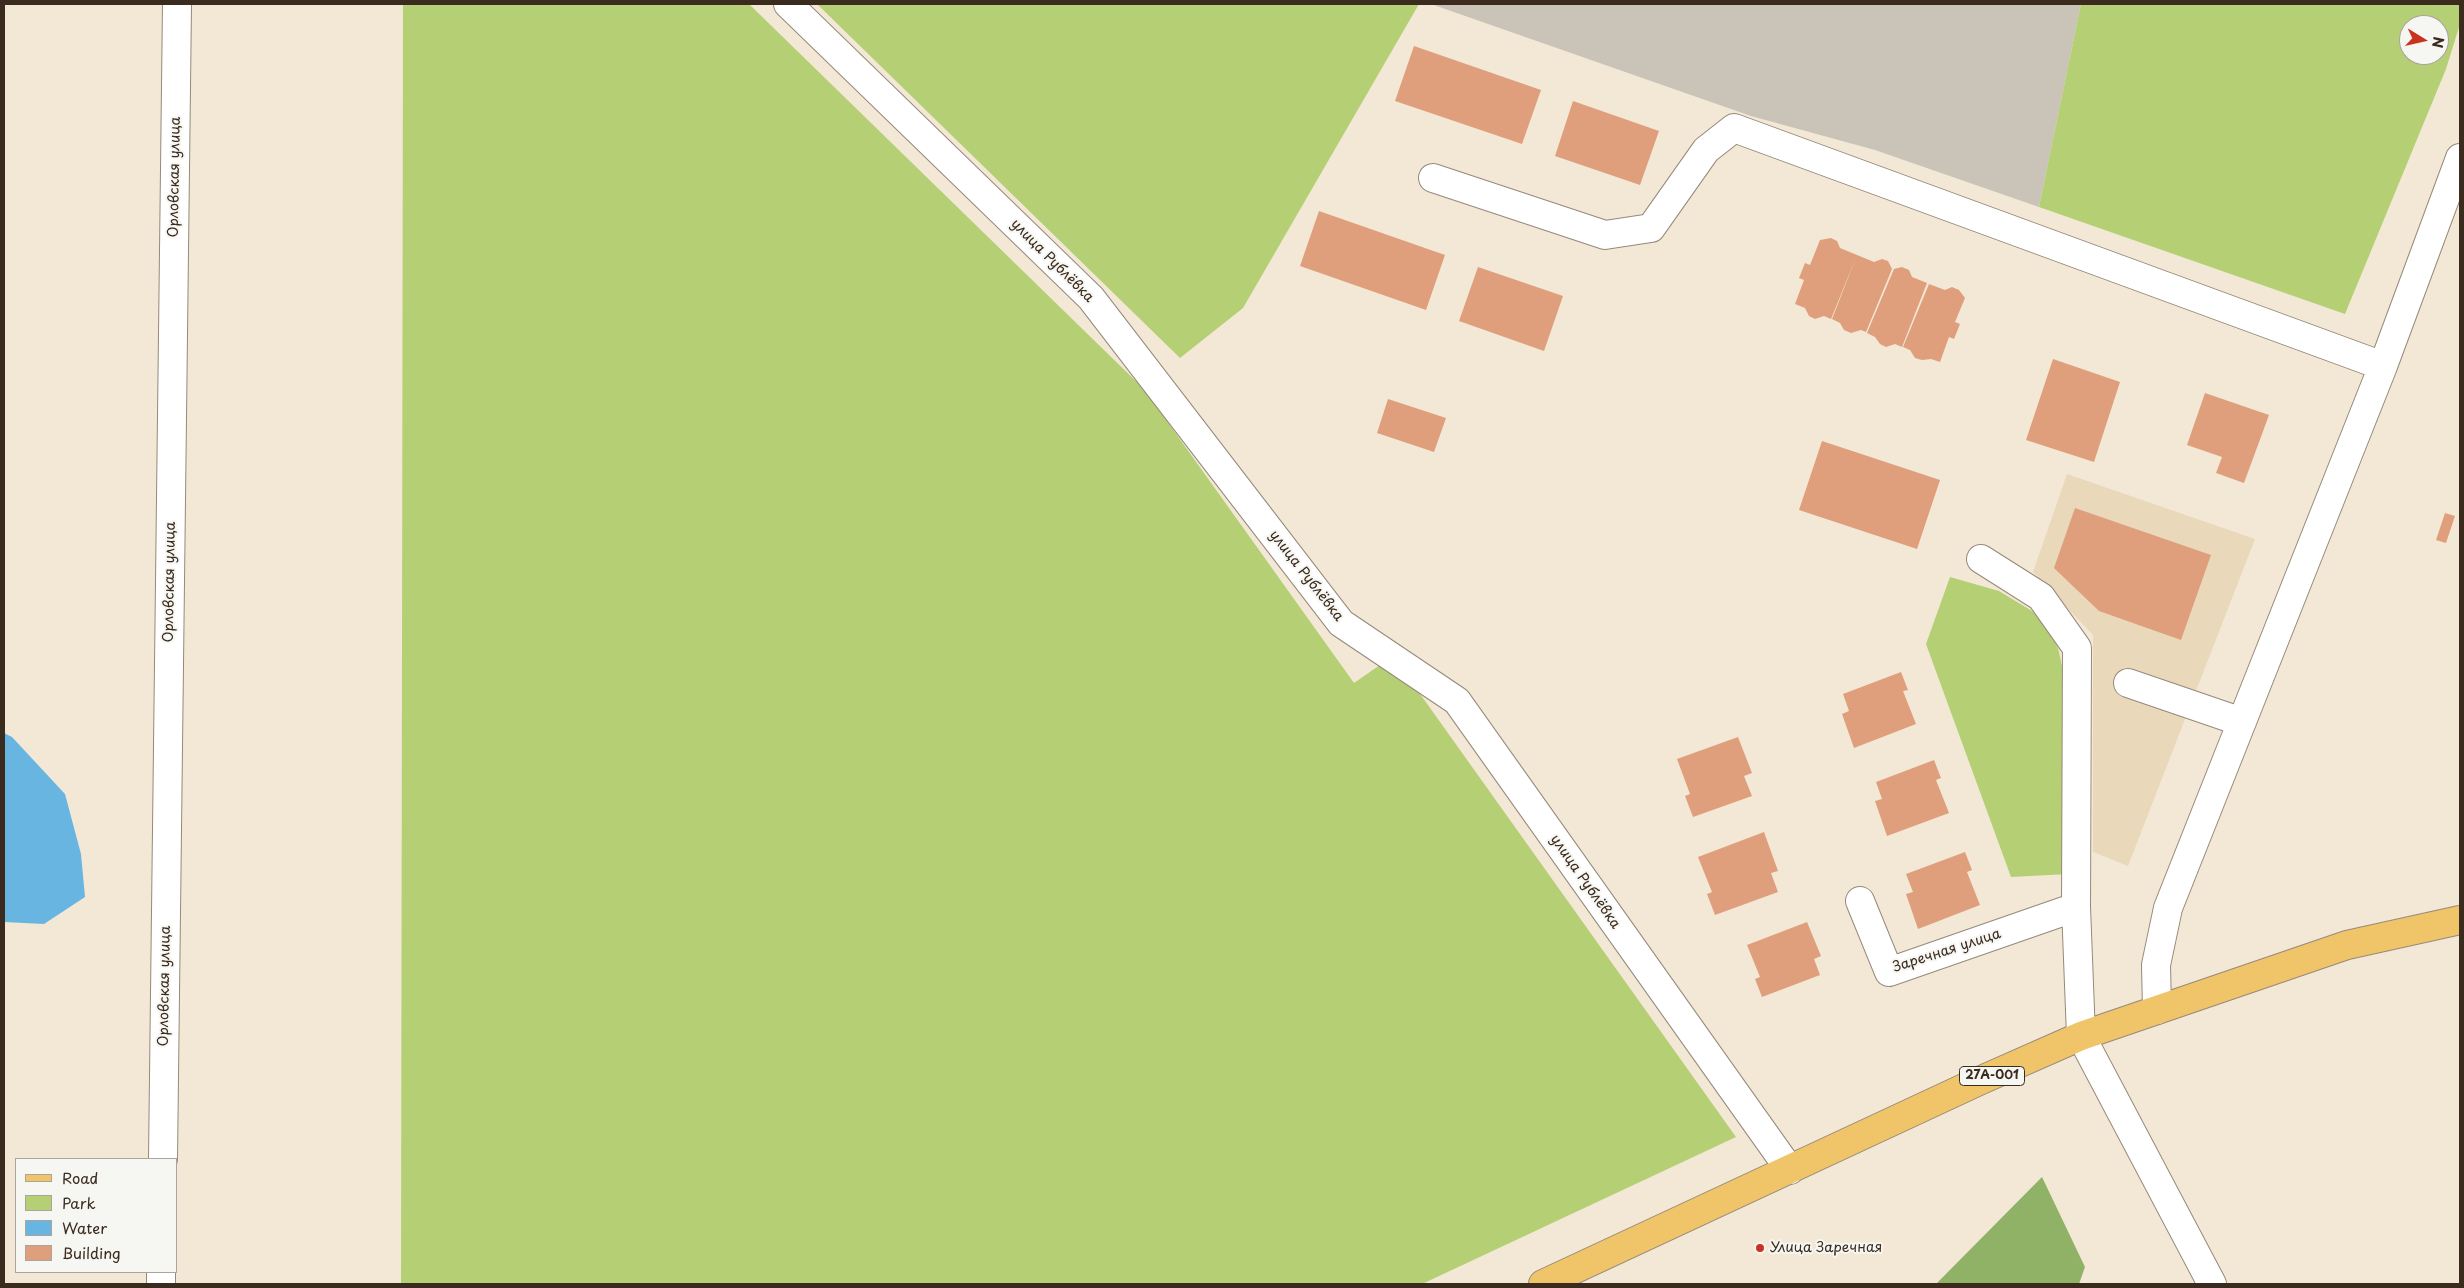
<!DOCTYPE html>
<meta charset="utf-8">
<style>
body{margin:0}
#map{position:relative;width:2464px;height:1288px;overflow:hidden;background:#f2e8d5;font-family:"Playpen Sans",sans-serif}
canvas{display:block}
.frame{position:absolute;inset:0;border:5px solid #3b2a1e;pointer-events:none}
.legend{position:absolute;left:15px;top:1158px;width:162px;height:115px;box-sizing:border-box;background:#f6f6f2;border:1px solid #aba49d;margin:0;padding:6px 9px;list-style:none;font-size:15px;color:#3b2a1e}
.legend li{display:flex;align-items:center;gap:10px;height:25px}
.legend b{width:25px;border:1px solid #aba49d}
.north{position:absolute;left:2399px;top:15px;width:50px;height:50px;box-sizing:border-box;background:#f6f6f2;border:1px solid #aba49d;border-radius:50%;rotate:99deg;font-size:14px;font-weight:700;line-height:20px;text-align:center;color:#3b2a1e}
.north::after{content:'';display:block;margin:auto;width:18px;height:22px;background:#c8321e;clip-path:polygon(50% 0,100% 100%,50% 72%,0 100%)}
</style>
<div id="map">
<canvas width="2464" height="1288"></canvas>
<div class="frame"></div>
<ul class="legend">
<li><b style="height:6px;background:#f0c469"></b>Road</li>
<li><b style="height:14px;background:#b5cf75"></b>Park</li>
<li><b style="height:14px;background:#69b5e2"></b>Water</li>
<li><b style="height:14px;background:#df9f7c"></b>Building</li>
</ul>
<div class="north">N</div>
</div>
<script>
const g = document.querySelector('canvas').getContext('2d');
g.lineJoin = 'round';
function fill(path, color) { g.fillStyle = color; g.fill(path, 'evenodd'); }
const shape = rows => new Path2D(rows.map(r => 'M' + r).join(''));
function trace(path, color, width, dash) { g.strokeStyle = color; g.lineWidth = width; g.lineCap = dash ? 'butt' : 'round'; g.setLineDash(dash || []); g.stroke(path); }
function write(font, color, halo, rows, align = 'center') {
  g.font = font + ' "Playpen Sans",sans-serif'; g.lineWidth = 4; g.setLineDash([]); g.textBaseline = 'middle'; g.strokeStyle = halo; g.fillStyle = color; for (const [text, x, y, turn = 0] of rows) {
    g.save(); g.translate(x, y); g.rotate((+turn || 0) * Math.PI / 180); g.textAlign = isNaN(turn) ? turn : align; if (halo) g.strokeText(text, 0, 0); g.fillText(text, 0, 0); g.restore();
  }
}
fill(shape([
 [2067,474,2255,539,2128,866,2093,852,2093,635,2033,572]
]), '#e9d9ba');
fill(shape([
 [1431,4,2081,4,2039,207,1875,150,1751,116]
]), '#c9c3b8');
fill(shape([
 [403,4,749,4,1144,389,1354,683,1393,656,1736,1137,1422,1284,401,1284],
 [817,4,1419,4,1243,308,1180,358],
 [2081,4,2460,4,2460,24,2446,69,2345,314,2039,207],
 [2409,25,2439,25,2439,55,2409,55],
 [1950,577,1999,591,2032,611,2048,628,2058,648,2064,675,2068,874,2011,877,1926,644]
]), '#b5cf75');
fill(shape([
 [2042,1177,2085,1267,2079,1284,1936,1284]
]), '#90b266');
fill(shape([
 [4,733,12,737,65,794,81,854,85,897,44,924,4,922]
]), '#69b5e2');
fill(shape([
 [1414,46,1541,90,1522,144,1395,101],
 [1573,101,1659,131,1640,185,1555,156],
 [1319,211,1445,255,1426,310,1300,266],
 [1831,238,1837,241,1840,248,1857,255,1831,319,1824,316,1815,319,1809,316,1805,308,1795,304,1804,280,1799,278,1805,263,1810,265,1820,240],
 [1857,255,1874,262,1882,259,1888,261,1892,269,1866,332,1861,330,1851,333,1844,330,1840,323,1832,319],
 [1478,267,1563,296,1544,351,1459,321],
 [1902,267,1909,270,1912,277,1927,283,1902,347,1895,344,1886,347,1880,344,1875,337,1867,333,1894,269],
 [1929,284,1945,290,1952,287,1959,290,1965,298,1955,322,1960,324,1954,339,1949,337,1940,362,1931,359,1922,360,1915,358,1910,350,1903,347],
 [2053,359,2120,382,2094,462,2026,440],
 [2205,393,2269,415,2244,483,2216,473,2222,457,2187,445],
 [1388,399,1446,418,1434,452,1377,433],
 [1822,441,1940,480,1917,549,1799,510],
 [2075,508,2211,555,2181,640,2099,611,2054,568],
 [2445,513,2455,516,2446,543,2436,540],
 [1901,672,1908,690,1903,691,1916,724,1854,748,1842,714,1849,711,1843,694],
 [1738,737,1752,773,1744,776,1752,796,1693,817,1685,796,1690,794,1677,759],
 [1934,760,1941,778,1936,780,1949,813,1887,836,1875,801,1882,799,1876,782],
 [1764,832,1778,871,1771,873,1778,892,1715,915,1707,894,1712,892,1698,857],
 [1965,852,1972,870,1967,872,1980,905,1918,929,1906,894,1913,892,1906,874],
 [1807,922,1821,956,1814,959,1820,975,1762,997,1755,979,1760,977,1747,945]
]), '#df9f7c');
const minor = shape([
 [788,4,1091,298,1341,623,1457,701,1790,1170],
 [1433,178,1605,235,1651,228,1706,150,1734,128,2383,366],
 [1981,559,2041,597,2077,648,2076,907,2081,1036,2212,1284],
 [2128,683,2242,722],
 [1860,901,1889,972,2076,907],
 [2157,1010,2156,965,2168,908,2383,366,2460,158],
 [163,1159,177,4],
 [161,1284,161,1272]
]);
const major = shape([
 [1543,1284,1979,1081,2081,1036,2347,945,2460,920]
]);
trace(minor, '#96897a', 30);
trace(major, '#96897a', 30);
trace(minor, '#fff', 28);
trace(major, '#f0c469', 28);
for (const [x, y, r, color] of [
 [1760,1248,5,"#c8321e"]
]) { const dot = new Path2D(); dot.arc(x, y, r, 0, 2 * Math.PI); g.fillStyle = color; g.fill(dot); trace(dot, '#f6f6f2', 2); }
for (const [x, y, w] of [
 [1992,1076,65]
]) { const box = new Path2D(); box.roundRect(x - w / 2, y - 9.5, w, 19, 4); g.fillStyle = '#f6f6f2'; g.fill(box); trace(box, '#3b2a1e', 1); }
write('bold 12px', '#3b2a1e', null, [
 ["27А-001",1992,1076]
]);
write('14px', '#3b2a1e', '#f6f6f2', [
 ["Орловская улица",175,177,-89],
 ["улица Рублёвка",1052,261,45],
 ["улица Рублёвка",1306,576,52],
 ["Орловская улица",170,582,-89],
 ["улица Рублёвка",1585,882,55],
 ["Заречная улица",1947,951,-18],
 ["Орловская улица",165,986,-89]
]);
write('14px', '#3b2a1e', '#f6f6f2', [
 ["Улица Заречная",1770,1248]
], 'left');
</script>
